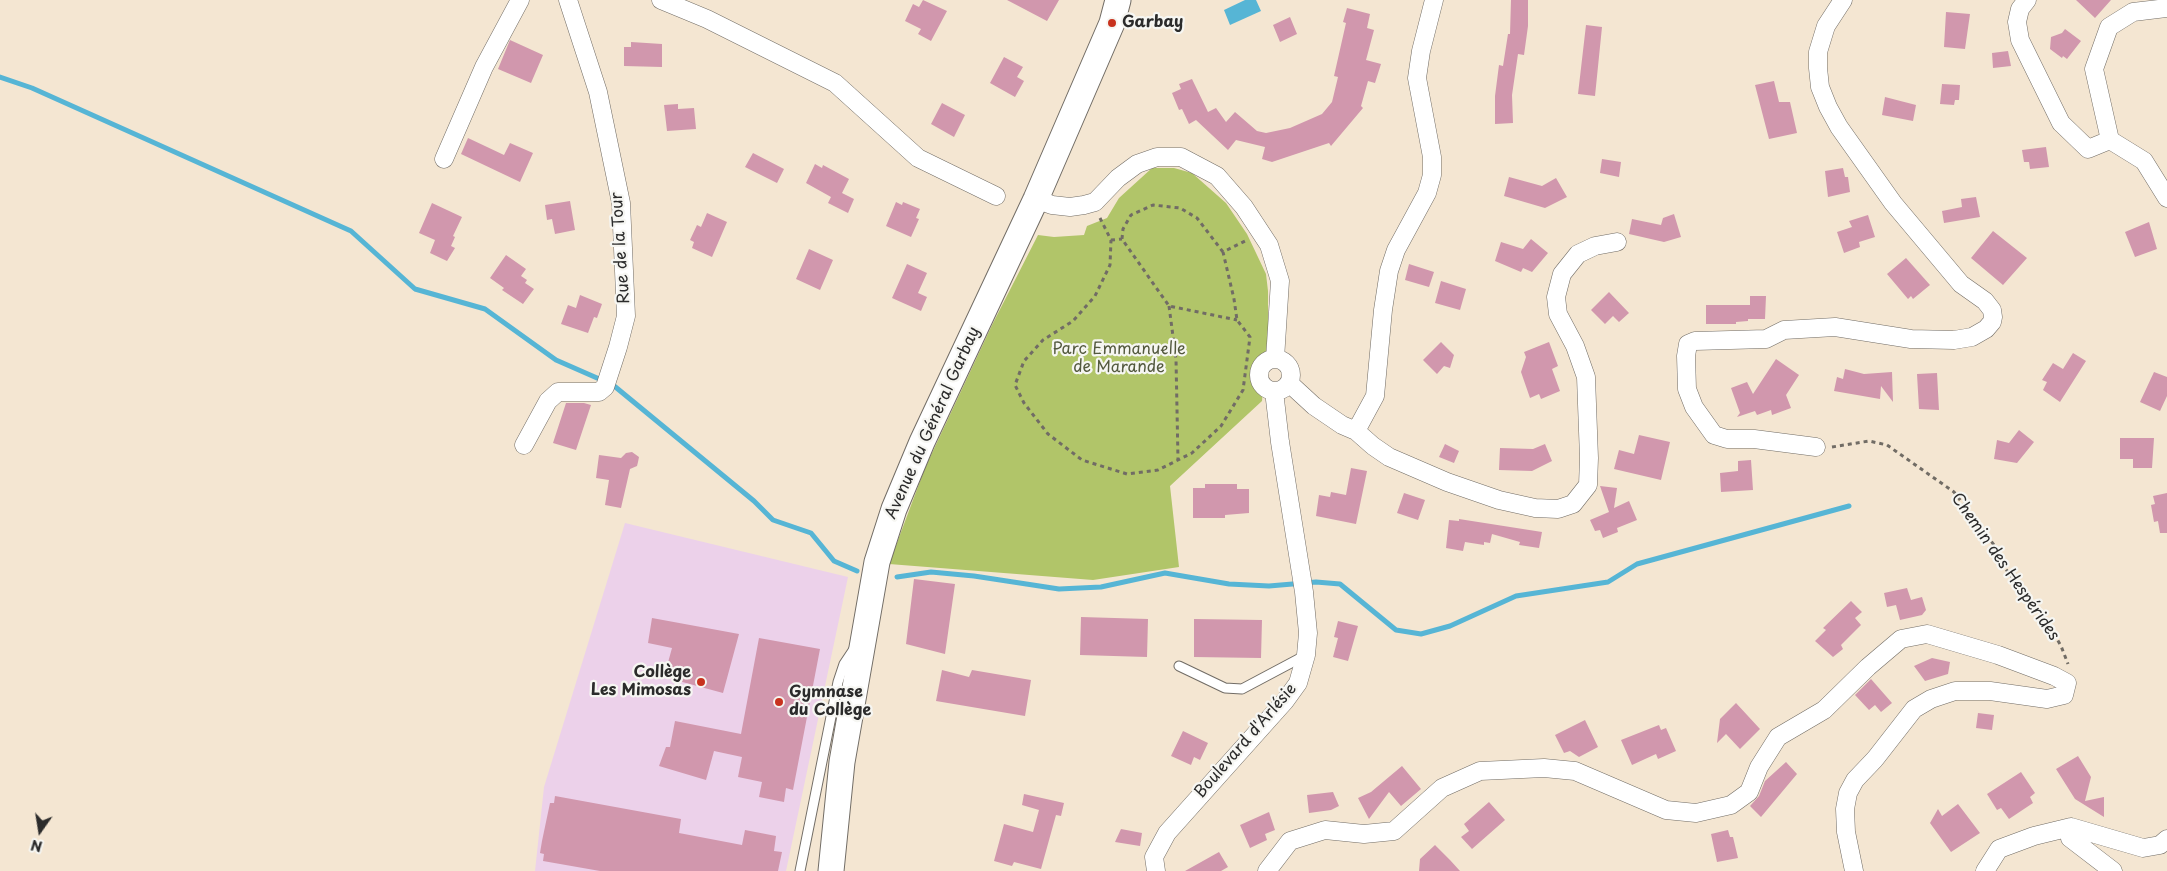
<!DOCTYPE html>
<meta charset="utf-8">
<style>
body{margin:0}
#map{position:relative;width:2167px;height:871px;overflow:hidden;background:#f4e6d2;font-family:"Playpen Sans",sans-serif}
canvas{display:block}
.north{position:absolute;left:15px;top:806px;width:50px;height:50px;-webkit-text-stroke:4px #f6f6f2;paint-order:stroke;rotate:193deg;font-size:14px;font-weight:700;line-height:20px;text-align:center;color:#2b2b2b}
.north::after{content:'';display:block;margin:auto;width:18px;height:22px;background:#2b2b2b;clip-path:polygon(50% 0,100% 100%,50% 72%,0 100%)}
</style>
<div id="map">
<canvas width="2167" height="871"></canvas>
<div class="north">N</div>
</div>
<script>
const g = document.querySelector('canvas').getContext('2d');
g.lineJoin = 'round';
function fill(path, color) { g.fillStyle = color; g.fill(path, 'evenodd'); }
const shape = rows => new Path2D(rows.map(r => 'M' + r).join(''));
function trace(path, color, width, dash) { g.strokeStyle = color; g.lineWidth = width; g.lineCap = dash ? 'butt' : 'round'; g.setLineDash(dash || []); g.stroke(path); }
function write(font, color, halo, rows, align = 'center') {
  g.font = font + ' "Playpen Sans",sans-serif'; g.lineWidth = 4.5; g.setLineDash([]); g.textBaseline = 'middle'; g.strokeStyle = halo; g.fillStyle = color; for (const [text, x, y, turn = 0] of rows) {
    g.save(); g.translate(x, y); g.rotate((+turn || 0) * Math.PI / 180); g.textAlign = isNaN(turn) ? turn : align; if (halo) g.strokeText(text, 0, 0); g.fillText(text, 0, 0); g.restore();
  }
}
fill(shape([
 [625,523,848,577,786,871,535,871,544,787]
]), '#ecd1ea');
fill(shape([
 [1152,168,1174,168,1192,173,1226,203,1247,234,1266,274,1268,291,1268,330,1262,401,1170,486,1179,567,1093,580,889,564,925,468,992,325,1038,235,1054,237,1084,235,1087,226,1107,218,1119,198]
]), '#b1c569');
fill(shape([
 [1245,0,1256,0,1261,11,1230,25,1224,10]
]), '#56b5d5');
trace(shape([
 [0,77,32,88,351,231,415,289,485,309,556,360,613,385,754,501,773,520,811,533,834,561,857,571],
 [897,577,931,572,974,576,1059,589,1101,587,1165,573,1229,584,1269,586,1316,582,1340,584,1396,630,1421,634,1450,626,1516,596,1608,582,1637,564,1849,506]
]), '#56b5d5', 5);
fill(shape([
 [923,0,947,11,931,41,918,34,921,29,905,21,913,4,919,7],
 [1007,0,1059,0,1047,21],
 [1511,0,1528,0,1528,26,1524,55,1518,54,1512,95,1513,123,1495,124,1495,96,1499,65,1503,66,1508,34,1510,34],
 [2076,0,2111,0,2095,18],
 [1347,8,1370,14,1367,28,1374,30,1366,60,1381,64,1375,83,1368,81,1361,106,1363,108,1331,146,1329,143,1272,162,1262,159,1265,147,1236,140,1228,150,1196,120,1189,124,1182,109,1179,110,1172,93,1181,89,1179,84,1192,79,1208,112,1216,108,1226,122,1235,112,1257,131,1266,133,1290,128,1322,114,1332,102,1338,77,1334,76,1346,23,1343,22],
 [1946,12,1970,14,1965,49,1944,47],
 [1290,17,1297,34,1280,42,1273,25],
 [1586,25,1602,27,1595,96,1578,94],
 [2065,29,2081,41,2067,59,2063,56,2062,58,2050,49,2051,37,2062,33],
 [510,40,543,55,531,83,498,69],
 [631,42,662,44,662,67,624,66,624,47,631,47],
 [2008,51,2011,66,1993,68,1992,53],
 [1004,57,1023,67,1017,77,1024,81,1015,97,990,83],
 [1774,81,1779,102,1790,102,1797,133,1769,139,1755,85],
 [1942,84,1960,85,1959,100,1955,100,1954,105,1940,104],
 [1885,97,1916,105,1913,121,1882,115],
 [942,103,965,115,954,137,931,124],
 [678,104,678,109,694,108,696,129,667,131,664,105],
 [468,138,504,155,510,143,533,153,520,182,461,154],
 [2046,147,2049,167,2030,169,2029,162,2024,162,2022,150],
 [753,153,784,169,777,183,745,167],
 [1602,159,1621,162,1619,177,1600,173],
 [815,164,822,168,823,165,849,179,842,193,854,199,848,213,828,203,831,197,806,183],
 [1843,168,1845,177,1848,177,1850,192,1828,197,1825,171],
 [1509,177,1542,186,1556,178,1567,197,1545,208,1504,196],
 [1976,197,1980,217,1944,223,1942,211,1962,207,1961,199],
 [570,201,575,230,555,234,552,219,547,220,545,205],
 [896,202,902,205,903,202,920,209,916,218,919,219,911,237,886,226],
 [432,203,462,217,453,236,455,237,451,246,455,248,447,261,430,253,435,240,419,233],
 [707,213,727,222,712,257,692,248,694,242,690,240,697,225,701,227],
 [1674,214,1681,237,1664,242,1629,234,1632,219,1661,225,1663,218],
 [1868,215,1875,237,1859,242,1860,247,1844,253,1837,232,1852,227,1849,221],
 [2149,222,2157,249,2135,257,2125,232],
 [1993,231,2027,258,2003,285,1971,258],
 [1531,239,1548,253,1532,272,1523,268,1521,272,1495,261,1501,242,1523,249],
 [809,249,833,260,820,290,796,279],
 [506,255,526,269,521,276,527,280,525,283,534,289,523,304,502,290,504,288,490,278],
 [1906,258,1930,285,1913,299,1911,296,1908,299,1887,274],
 [907,264,927,273,918,293,927,297,921,311,892,298],
 [1409,264,1434,272,1429,287,1405,280],
 [1441,281,1466,289,1460,310,1435,303],
 [1609,292,1629,313,1619,322,1613,316,1605,324,1591,310],
 [580,295,602,304,597,318,594,317,588,333,561,324,568,305,576,308],
 [1750,296,1766,296,1765,319,1748,319,1748,321,1736,322,1736,324,1706,324,1706,305,1750,305],
 [1441,342,1454,355,1450,368,1444,366,1437,374,1423,360],
 [1549,342,1558,366,1552,369,1560,391,1541,399,1539,394,1530,398,1521,372,1526,357,1524,352],
 [2073,353,2086,361,2060,402,2043,390,2047,382,2042,380,2053,363,2063,369],
 [1776,359,1799,375,1786,395,1791,408,1772,415,1771,410,1757,415,1755,411,1737,417,1740,413,1731,388,1747,382,1753,394],
 [1845,369,1864,374,1892,372,1893,402,1881,386,1880,399,1834,391,1837,377,1843,379],
 [2154,372,2167,377,2167,396,2160,411,2140,402],
 [1937,373,1939,410,1919,409,1917,374],
 [566,403,584,403,591,405,576,450,553,443],
 [2019,430,2034,442,2017,463,1994,459,1997,440,2009,443],
 [1639,435,1670,442,1661,480,1614,469,1619,450,1634,454],
 [2120,438,2154,438,2152,468,2133,468,2133,459,2120,459],
 [1445,444,1459,451,1454,463,1439,457],
 [1545,444,1552,461,1532,471,1499,470,1500,448,1533,449],
 [632,452,639,457,638,462,637,466,630,469,621,508,605,505,609,480,596,478,599,455,621,458,626,453],
 [1751,460,1753,490,1721,492,1720,473,1738,471,1738,461],
 [1351,468,1367,471,1356,524,1316,516,1319,495,1330,497,1331,492,1346,495],
 [1205,484,1237,484,1237,489,1249,489,1249,513,1225,515,1225,518,1193,518,1193,488,1205,488],
 [1600,486,1617,488,1614,508,1629,501,1637,520,1617,528,1618,532,1603,538,1600,530,1595,531,1590,520,1609,512],
 [1404,493,1425,500,1418,520,1397,513],
 [2167,493,2167,533,2160,533,2158,521,2154,522,2151,505,2155,504,2153,496],
 [1459,519,1542,532,1539,548,1519,545,1520,542,1492,534,1490,543,1484,542,1484,545,1465,542,1463,551,1446,548,1449,520,1459,521],
 [914,579,955,584,945,654,906,644],
 [1907,588,1911,600,1922,597,1926,610,1922,615,1900,620,1896,605,1887,607,1884,593],
 [1851,601,1862,612,1855,618,1861,625,1841,645,1843,649,1833,657,1815,641,1826,630,1823,628],
 [1081,617,1148,619,1147,657,1080,655],
 [652,618,739,634,723,693,664,677,672,648,648,643],
 [1194,619,1262,620,1261,658,1194,657],
 [1338,621,1358,626,1348,661,1333,657,1338,638,1334,637],
 [759,638,820,649,793,790,786,788,784,802,759,797,762,782,738,777,742,757,714,751,706,780,659,766,666,747,670,747,675,721,741,734],
 [1932,658,1950,662,1948,674,1925,681,1914,666],
 [942,670,969,677,972,670,1031,680,1025,716,936,701],
 [1871,679,1892,703,1881,712,1875,705,1869,710,1855,695],
 [1736,703,1760,729,1740,749,1726,734,1717,743,1720,719],
 [1978,713,1994,715,1992,730,1976,728],
 [1585,720,1598,747,1579,757,1570,751,1564,753,1555,735],
 [1659,725,1661,730,1666,728,1676,751,1658,759,1656,754,1632,765,1621,740],
 [1183,731,1208,743,1200,760,1194,757,1191,765,1171,756],
 [2078,756,2091,777,2085,801,2104,797,2104,817,2075,799,2056,769],
 [1786,762,1797,774,1761,817,1750,806,1759,796,1765,781],
 [1402,766,1421,789,1401,806,1389,792,1369,819,1358,798,1371,792],
 [2021,772,2035,793,2030,797,2033,803,2009,819,2001,808,1997,810,1987,794],
 [1333,792,1339,806,1331,810,1309,813,1307,795],
 [1024,794,1064,803,1061,816,1056,815,1041,869,1014,862,1012,866,994,861,1004,824,1033,832,1039,810,1022,805],
 [555,796,681,819,679,833,742,845,745,830,776,836,774,851,782,852,778,871,600,871,543,861,544,854,540,853,542,841,550,803,554,803],
 [1489,802,1505,820,1472,849,1461,837,1469,831,1464,824],
 [1958,804,1980,833,1951,852,1930,823,1938,809,1942,816],
 [1269,812,1275,830,1265,834,1267,840,1250,848,1240,825],
 [1121,829,1142,833,1140,846,1115,842],
 [1728,830,1730,837,1733,837,1738,858,1717,862,1711,834],
 [1435,845,1450,860,1460,871,1419,871,1420,859],
 [1219,852,1228,867,1221,871,1185,871]
]), '#d197ad');
const service = shape([
 [1179,666,1225,688,1242,689,1306,655],
 [800,871,838,682,844,664,854,649]
]);
const minor = shape([
 [661,0,707,19,835,83,918,158,996,196],
 [2027,0,2020,9,2017,22,2020,40,2061,123,2088,149,2110,140,2094,69,2109,27,2133,12,2167,8],
 [2110,140,2144,161,2167,198],
 [444,159,484,67,520,0],
 [1036,199,1052,205,1070,207,1084,205,1095,202,1118,178,1137,164,1157,157,1181,157,1217,176,1244,207,1269,245,1280,281,1275,359],
 '1259 375a16 16 0 1 1 32 0a16 16 0 1 1-32 0Z',
 [1289,383,1314,406,1342,425,1356,431,1373,446,1389,457,1447,482,1499,500,1535,508,1558,509,1573,504,1588,485,1589,458,1586,377,1575,346,1558,314,1556,297,1562,274,1578,254,1595,246,1617,242],
 [1356,431,1375,396,1383,310,1389,271,1396,250,1427,193,1432,175,1432,157,1417,78,1421,51,1434,0],
 [524,445,548,401,558,392,599,392,605,387,618,347,626,316,621,203,598,92,568,0],
 [1816,447,1754,439,1727,439,1714,435,1694,407,1687,389,1686,356,1688,344,1695,341,1766,339,1784,330,1835,327,1911,339,1954,340,1972,337,1986,329,1992,322,1993,317,1992,310,1985,301,1961,284,1893,203,1839,127,1828,107,1820,87,1818,68,1818,52,1826,26,1843,0],
 [2071,827,2070,838,2113,871],
 [1156,871,1154,857,1167,833,1285,701,1298,683,1306,655,1308,633,1304,592,1280,442,1274,391],
 [1267,871,1290,841,1325,830,1364,834,1394,831,1442,788,1480,771,1544,768,1575,771,1666,810,1696,813,1731,805,1749,792,1759,767,1778,737,1824,710,1868,667,1901,639,1927,634,1998,655,2054,676,2067,683,2064,695,2047,699,1990,691,1955,691,1931,699,1914,709,1875,759,1855,780,1848,793,1845,809,1846,832,1854,871],
 [1985,871,1999,849,2034,836,2071,827,2143,848,2160,845,2167,839]
]);
const secondary = shape([
 [831,871,842,762,877,562,894,509,922,442,1036,199,1112,23,1118,0]
]);
trace(service, '#716c65', 11);
trace(minor, '#716c65', 19);
trace(secondary, '#716c65', 27);
trace(shape([
 [1100,218,1111,240,1110,265,1095,296,1073,321,1043,340,1024,361,1015,385,1024,403,1048,434,1082,460,1127,474,1158,470,1192,453,1221,426,1243,390,1250,337,1237,320,1234,299,1223,252,1247,240],
 [1111,240,1122,239],
 [1223,252,1197,218,1180,208,1153,205,1131,215,1123,229,1122,239,1169,306,1237,320],
 [1169,306,1176,359,1178,460],
 [1832,447,1869,441,1887,445,1954,492,1994,545,2000,562,2045,618,2061,646,2068,664]
]), '#716c65', 3, [4, 4]);
trace(service, '#fff', 9);
trace(minor, '#fff', 18);
trace(secondary, '#fff', 25);
for (const [x, y, r, color] of [
 [1112,23,5,"#c8321e"],
 [701,682,5,"#c8321e"],
 [779,702,5,"#c8321e"]
]) { const dot = new Path2D(); dot.arc(x, y, r, 0, 2 * Math.PI); g.fillStyle = color; g.fill(dot); trace(dot, '#f6f6f2', 2); }
write('bold 16px', '#2b2b2b', '#f6f6f2', [
 ["Garbay",1122,23],
 ["Collège",691,673,"right"],
 ["Les Mimosas",691,691,"right"],
 ["Gymnase",789,693],
 ["du Collège",789,711]
], 'left');
write('16px', '#2b2b2b', '#f6f6f2', [
 ["Rue de la Tour",621,248,-94],
 ["Avenue du Général Garbay",933,423,-66],
 ["Chemin des Hespérides",2005,567,55],
 ["Boulevard d'Arlésie",1246,741,-49]
]);
write('16px', '#53593e', '#f6f6f2', [
 ["Parc Emmanuelle",1119,350],
 ["de Marande",1119,368]
]);
</script>
